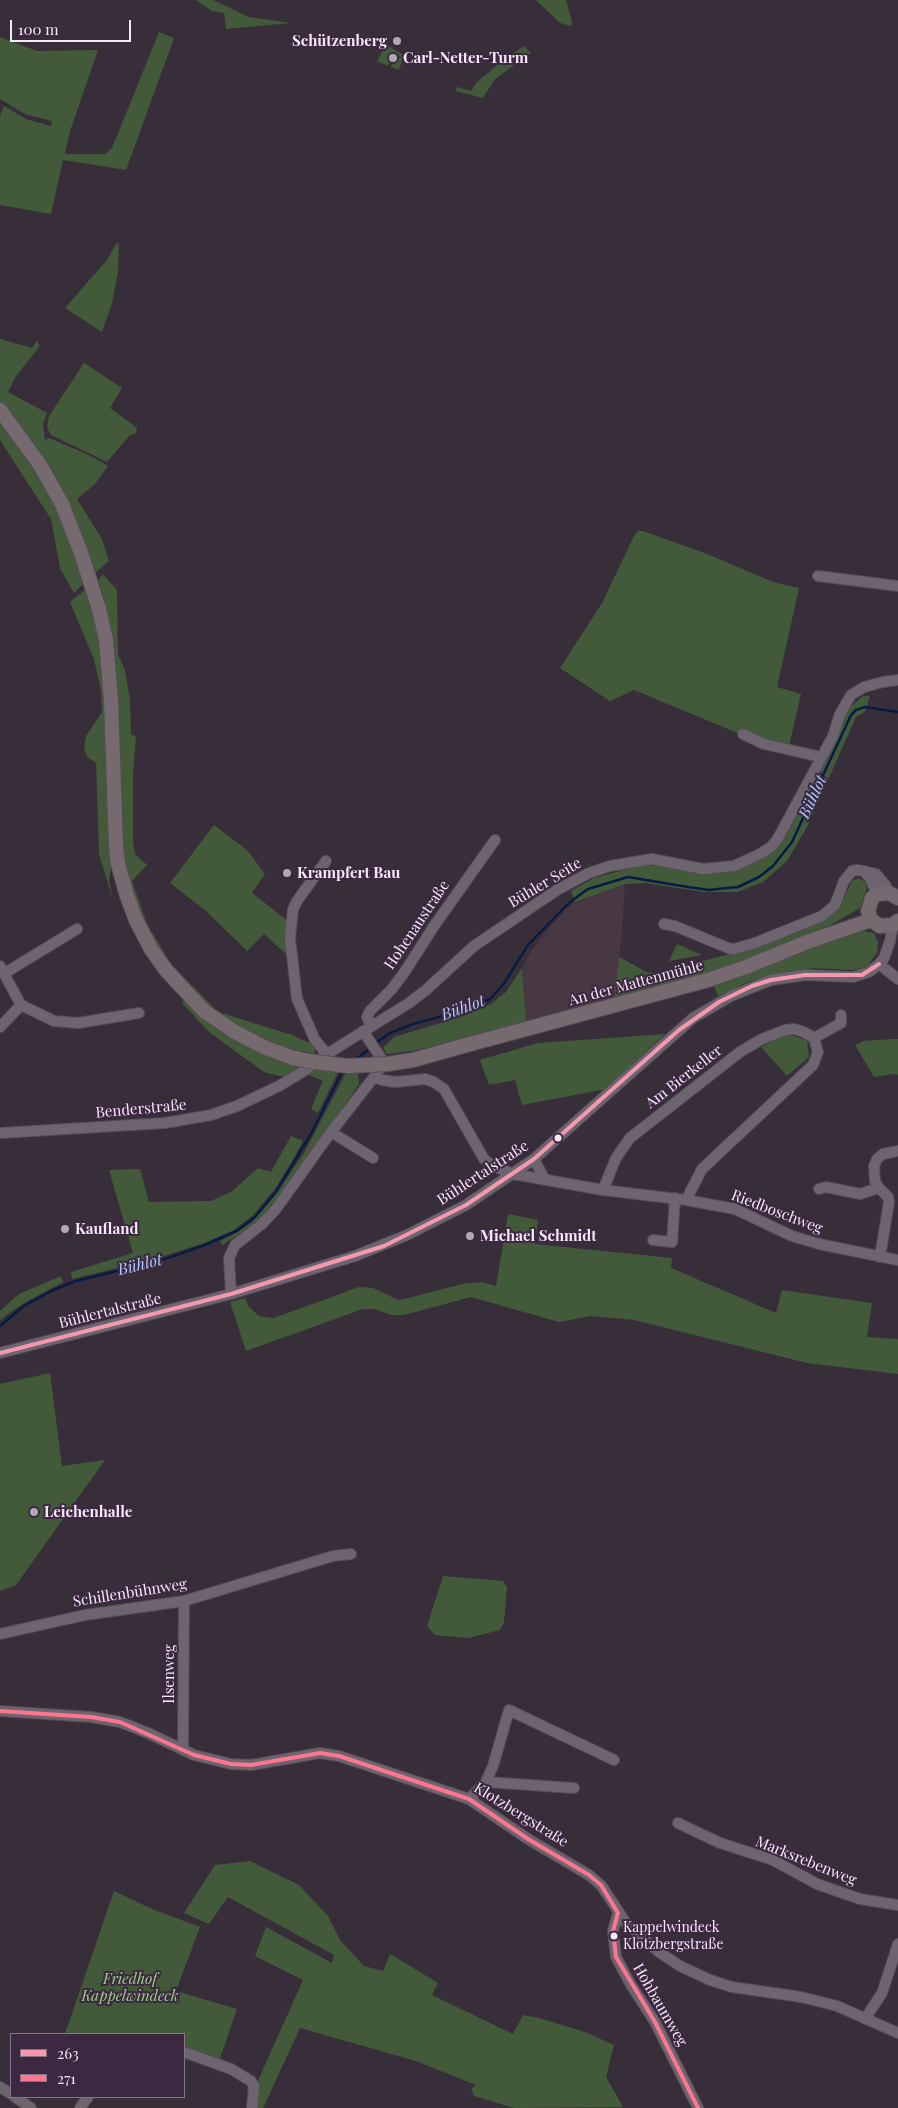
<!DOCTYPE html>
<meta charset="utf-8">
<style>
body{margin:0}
#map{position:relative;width:898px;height:2108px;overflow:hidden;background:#382e3a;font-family:"Playfair Display",serif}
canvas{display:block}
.legend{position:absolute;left:10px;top:2033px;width:175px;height:65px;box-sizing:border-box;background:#3c2840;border:1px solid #867589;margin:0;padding:6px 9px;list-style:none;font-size:15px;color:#f5e8f7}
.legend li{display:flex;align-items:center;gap:10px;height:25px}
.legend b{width:25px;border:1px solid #867589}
.scale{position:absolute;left:10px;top:20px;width:121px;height:22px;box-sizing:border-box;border:2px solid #f5e8f7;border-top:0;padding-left:6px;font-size:15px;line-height:18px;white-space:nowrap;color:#f5e8f7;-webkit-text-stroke:4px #3c2840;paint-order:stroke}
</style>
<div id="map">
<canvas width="898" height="2108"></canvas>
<ul class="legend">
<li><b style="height:6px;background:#f498ae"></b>263</li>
<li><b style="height:6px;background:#fd758e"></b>271</li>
</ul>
<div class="scale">100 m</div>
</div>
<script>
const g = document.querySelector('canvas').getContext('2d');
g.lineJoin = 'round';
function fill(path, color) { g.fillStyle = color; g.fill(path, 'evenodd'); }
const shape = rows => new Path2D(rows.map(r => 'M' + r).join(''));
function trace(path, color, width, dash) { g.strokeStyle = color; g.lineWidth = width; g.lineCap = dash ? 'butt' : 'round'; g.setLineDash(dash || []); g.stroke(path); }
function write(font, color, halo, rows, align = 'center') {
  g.font = font + ' "Playfair Display",serif'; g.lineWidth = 4; g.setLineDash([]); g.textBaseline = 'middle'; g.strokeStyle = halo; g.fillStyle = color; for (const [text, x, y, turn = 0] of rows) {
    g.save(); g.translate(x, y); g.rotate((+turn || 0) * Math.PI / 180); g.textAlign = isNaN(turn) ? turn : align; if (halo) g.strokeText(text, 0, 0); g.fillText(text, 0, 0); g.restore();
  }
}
fill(shape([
 [625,884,622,933,614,999,526,1024,522,968,531,951,547,930,566,909,575,902]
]), '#483844');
fill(shape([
 [196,0,213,0,249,17,291,23,226,29,224,13,212,11],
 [536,0,566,0,572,21,571,26,560,23],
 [159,32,174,38,126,170,63,160,51,214,0,205,0,116,4,106,26,119,51,126,52,121,25,114,0,99,0,37,37,51,98,50,70,131,65,154,105,154,112,148],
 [386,45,404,55,399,70,391,67,393,60,397,62,400,56,394,53,388,66,377,61],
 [524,46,531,53,495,79,483,98,455,91,457,87,471,91,476,83,502,61],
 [119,243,118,271,112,303,102,332,65,308,107,260,116,244],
 [0,339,32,348,37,341,40,346,16,376,8,392,47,413,43,424,45,440,49,438,89,455,108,466,95,484,77,499,102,539,109,561,95,573,88,551,12,417,0,402],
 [84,363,122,388,110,408,137,428,136,433,129,436,107,462,51,435,47,428,49,416],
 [0,417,40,474,68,530,83,584,74,593,60,568,51,519,0,440],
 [638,531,643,531,707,554,773,582,799,588,777,687,801,694,789,746,764,744,634,690,610,701,560,668,602,603,634,536],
 [103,574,117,590,118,655,125,670,130,700,131,735,136,736,133,774,133,841,135,854,147,865,132,881,147,924,171,964,218,1012,292,1035,314,1045,315,1054,303,1051,302,1053,289,1050,258,1038,217,1015,164,959,136,906,123,858,103,603,105,601,98,580],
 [85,590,101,636,113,856,109,880,112,897,99,854,96,763,87,757,84,748,86,736,102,712,101,691,94,659,70,602],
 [863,696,870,696,865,712,856,717,807,827,787,861,763,882,737,892,704,892,645,883,625,884,575,902,571,891,594,878,639,866,659,865,706,873,724,873,748,865,772,852,782,843,848,709],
 [214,825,247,850,265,874,252,893,288,921,288,956,264,934,247,951,206,911,170,883],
 [859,878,865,882,867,888,860,908,829,926,725,968,614,999,619,957,647,972,655,973,734,953,830,915,840,907,852,881],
 [858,930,874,933,878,943,877,953,867,966,853,970,814,968,766,976,746,983,718,996,713,984,745,974],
 [677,944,702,955,669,961],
 [522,968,526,1024,412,1051,387,1054,383,1048,394,1037,464,1016,491,1004,506,992],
 [184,1000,202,1017,300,1065,286,1076,279,1076,264,1072,209,1032,182,1003],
 [665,1034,606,1089,522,1105,515,1080,489,1085,480,1060,538,1043],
 [786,1034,807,1040,809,1057,787,1076,761,1047],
 [893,1039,898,1039,898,1075,894,1074,874,1077,855,1045,863,1041],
 [315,1067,339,1070,318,1113,311,1109,323,1081,309,1075],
 [347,1071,358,1072,359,1084,285,1191,251,1227,222,1245,220,1241,236,1233,252,1222,275,1195,304,1153],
 [291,1136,303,1141,290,1165,274,1190,253,1215,233,1231,204,1243,158,1258,72,1279,71,1272,133,1253,109,1170,140,1169,149,1202,211,1201,231,1192,258,1168,271,1172],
 [508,1214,538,1220,535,1244,672,1258,671,1268,776,1313,782,1290,872,1303,867,1337,898,1339,898,1374,807,1363,634,1320,591,1316,559,1322,471,1297,404,1315,392,1315,374,1309,363,1309,246,1351,230,1302,245,1298,249,1307,259,1316,274,1318,359,1287,373,1288,398,1300,409,1298,462,1284,481,1282,496,1286],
 [61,1276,63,1282,22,1304,0,1320,0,1311,19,1294],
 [50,1373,62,1466,105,1460,16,1585,0,1591,0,1384],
 [443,1576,503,1581,507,1587,504,1622,500,1630,468,1638,435,1635,427,1626],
 [250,1861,299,1885,328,1916,340,1940,364,1966,383,1971,390,1954,438,1983,432,1995,513,2034,523,2015,539,2018,585,2032,614,2045,606,2077,623,2107,514,2108,474,2096,471,2089,476,2085,416,2061,300,2028,263,2108,255,2108,257,2083,303,1980,255,1956,266,1927,332,1963,334,1955,228,1897,209,1924,184,1913,215,1865],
 [114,1891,152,1909,200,1927,176,1991,237,2009,219,2061,184,2051,184,2034,65,2034]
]), '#425a39');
trace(shape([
 [375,1044,388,1034,413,1024,466,1010,490,999,503,985,528,945,570,902,588,889,628,877,688,887,709,890,727,888,738,887,759,877,773,866,792,842,851,715,856,710,865,707,898,712],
 [355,1060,371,1048],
 [0,1326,24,1306,51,1291,76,1281,162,1260,205,1245,238,1230,255,1217,276,1192,312,1132,343,1070]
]), '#071c44', 2.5);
const minor = shape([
 [818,576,898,586],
 [743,734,764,744,821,757],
 [326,861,297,901,293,909,290,938,297,999,315,1040,327,1054],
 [864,871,870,878,877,894],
 [664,924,675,926,728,948,734,949,755,943,822,916,835,905,844,881,852,871,858,870,876,874,886,886,889,893],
 [879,964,898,979],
 [0,966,21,1005,54,1021,78,1023,139,1013],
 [5,973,77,929],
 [371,1026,367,1017,370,1011,391,990,404,973,434,926,495,840],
 [0,1027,21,1005],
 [363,1031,383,1061,380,1069],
 [814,1038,841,1023,841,1015],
 [331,1132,373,1158],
 [0,1133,165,1123,211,1115,237,1106,279,1086,307,1069,327,1054,409,1003,426,990,474,946,557,890,589,873,610,866,652,859,703,869,734,866,758,855,771,847,777,840,833,736,840,714,851,695,864,687,883,682,898,680],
 [534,1159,545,1180],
 [819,1189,826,1187,860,1194,879,1188],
 [603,1190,616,1158,630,1138,740,1052,762,1039,785,1030,794,1029,804,1032,814,1038,818,1052,813,1065,702,1169,686,1200],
 [653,1240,672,1242,675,1198],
 [880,1257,889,1202,888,1197,879,1188,875,1181,874,1166,877,1159,883,1154,898,1151],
 [231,1294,229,1258,235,1245,262,1224,276,1209,331,1132,374,1077,382,1080,395,1082,425,1079,434,1082,444,1089,484,1159,491,1165,513,1174,603,1190,686,1200,735,1209,792,1236,819,1244,898,1260],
 [0,1353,231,1294,355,1256,407,1235,466,1205,534,1159,693,1018,731,996,771,980,805,975,853,977,869,972,879,964,884,958,890,941,893,925],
 [0,1634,85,1615,184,1601,333,1556,351,1554],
 [0,1711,91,1717,120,1722,148,1733,194,1755,231,1764,251,1765,320,1753,339,1756,469,1799,528,1839,589,1875,601,1885,626,1923,659,1952,680,1966,710,1980,732,1987,801,1997,837,2006,898,2033],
 [183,1748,184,1601],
 [486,1782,574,1788],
 [469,1799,486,1782,493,1766,509,1710,614,1760],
 [678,1823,720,1843,773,1860,817,1884,860,1899,898,1905],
 [618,1913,613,1931,616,1957,631,1985,655,2022,698,2108],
 [865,2019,882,1993,898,1944],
 [184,2052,231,2069,251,2081,254,2086,252,2108],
 [0,2087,11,2094],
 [15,2097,31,2108],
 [80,2108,88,2097]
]);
const major = shape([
 [0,410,40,465,62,504,81,553,99,609,106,640,111,700,116,847,118,864,127,896,136,920,151,949,166,970,204,1011],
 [898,898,889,893,877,894,872,898,868,911,871,920,880,926,893,925,898,921],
 [470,1044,708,980,746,967,807,942,871,920]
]);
trace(minor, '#564d58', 12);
trace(major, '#564d58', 16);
trace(minor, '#6d646f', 10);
trace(major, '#766a70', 14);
const majorBridge = shape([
 [204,1011,235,1032,266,1048,293,1058,315,1062,348,1066,388,1064,413,1060,470,1044]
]);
trace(majorBridge, '#564d58', 16, []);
trace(majorBridge, '#766a70', 14);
trace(shape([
 [0,1353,231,1294,384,1246,466,1205,534,1159,679,1030,719,1002,752,986,771,980,805,975,862,975,879,964]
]), '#f498ae', 4);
trace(shape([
 [0,1711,91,1717,120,1722,194,1755,231,1764,251,1765,320,1753,339,1756,469,1799,528,1839,589,1875,601,1885,618,1913,613,1931,616,1957,655,2022,698,2108]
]), '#fd758e', 4);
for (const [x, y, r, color] of [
 [397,41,5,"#b3a7b5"],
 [393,58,5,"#b3a7b5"],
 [287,873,5,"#b3a7b5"],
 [558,1138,4.5,"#f5e8f7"],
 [65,1229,5,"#b3a7b5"],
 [470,1236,5,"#b3a7b5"],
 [34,1512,5,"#b3a7b5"],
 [614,1936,4.5,"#f5e8f7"]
]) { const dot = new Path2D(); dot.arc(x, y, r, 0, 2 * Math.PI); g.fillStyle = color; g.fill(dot); trace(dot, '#3c2840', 2); }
write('14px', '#f5e8f7', '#3c2840', [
 ["Kappelwindeck",623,1928],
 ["Klotzbergstraße",623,1945]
], 'left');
write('bold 15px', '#f5e8f7', '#3c2840', [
 ["Schützenberg",387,41,"right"],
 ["Carl-Netter-Turm",403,58],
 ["Krampfert Bau",297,873],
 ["Kaufland",75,1229],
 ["Michael Schmidt",480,1236],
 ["Leichenhalle",44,1512]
], 'left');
write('15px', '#f5e8f7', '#3c2840', [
 ["Bühler Seite",545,883,-31],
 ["Hohenaustraße",417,925,-56],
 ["An der Mattenmühle",636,983,-15],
 ["Am Bierkeller",684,1077,-38],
 ["Benderstraße",141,1109,-5],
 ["Bühlertalstraße",483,1173,-33],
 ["Riedboschweg",777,1212,21],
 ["Bühlertalstraße",110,1311,-14],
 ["Schillenbühnweg",130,1593,-9],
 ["Ilsenweg",169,1674,-90],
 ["Klotzbergstraße",521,1815,32],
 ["Marksrebenweg",806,1861,22],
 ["Hohbaumweg",660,2005,60]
]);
write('italic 15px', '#9cd388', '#3c2840', [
 ["Friedhof",130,1979],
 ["Kappelwindeck",130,1996]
]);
write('italic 16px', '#aecaf7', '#3c2840', [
 ["Bühlot",813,797,-65],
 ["Bühlot",463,1008,-20],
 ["Bühlot",140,1265,-14]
]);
</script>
